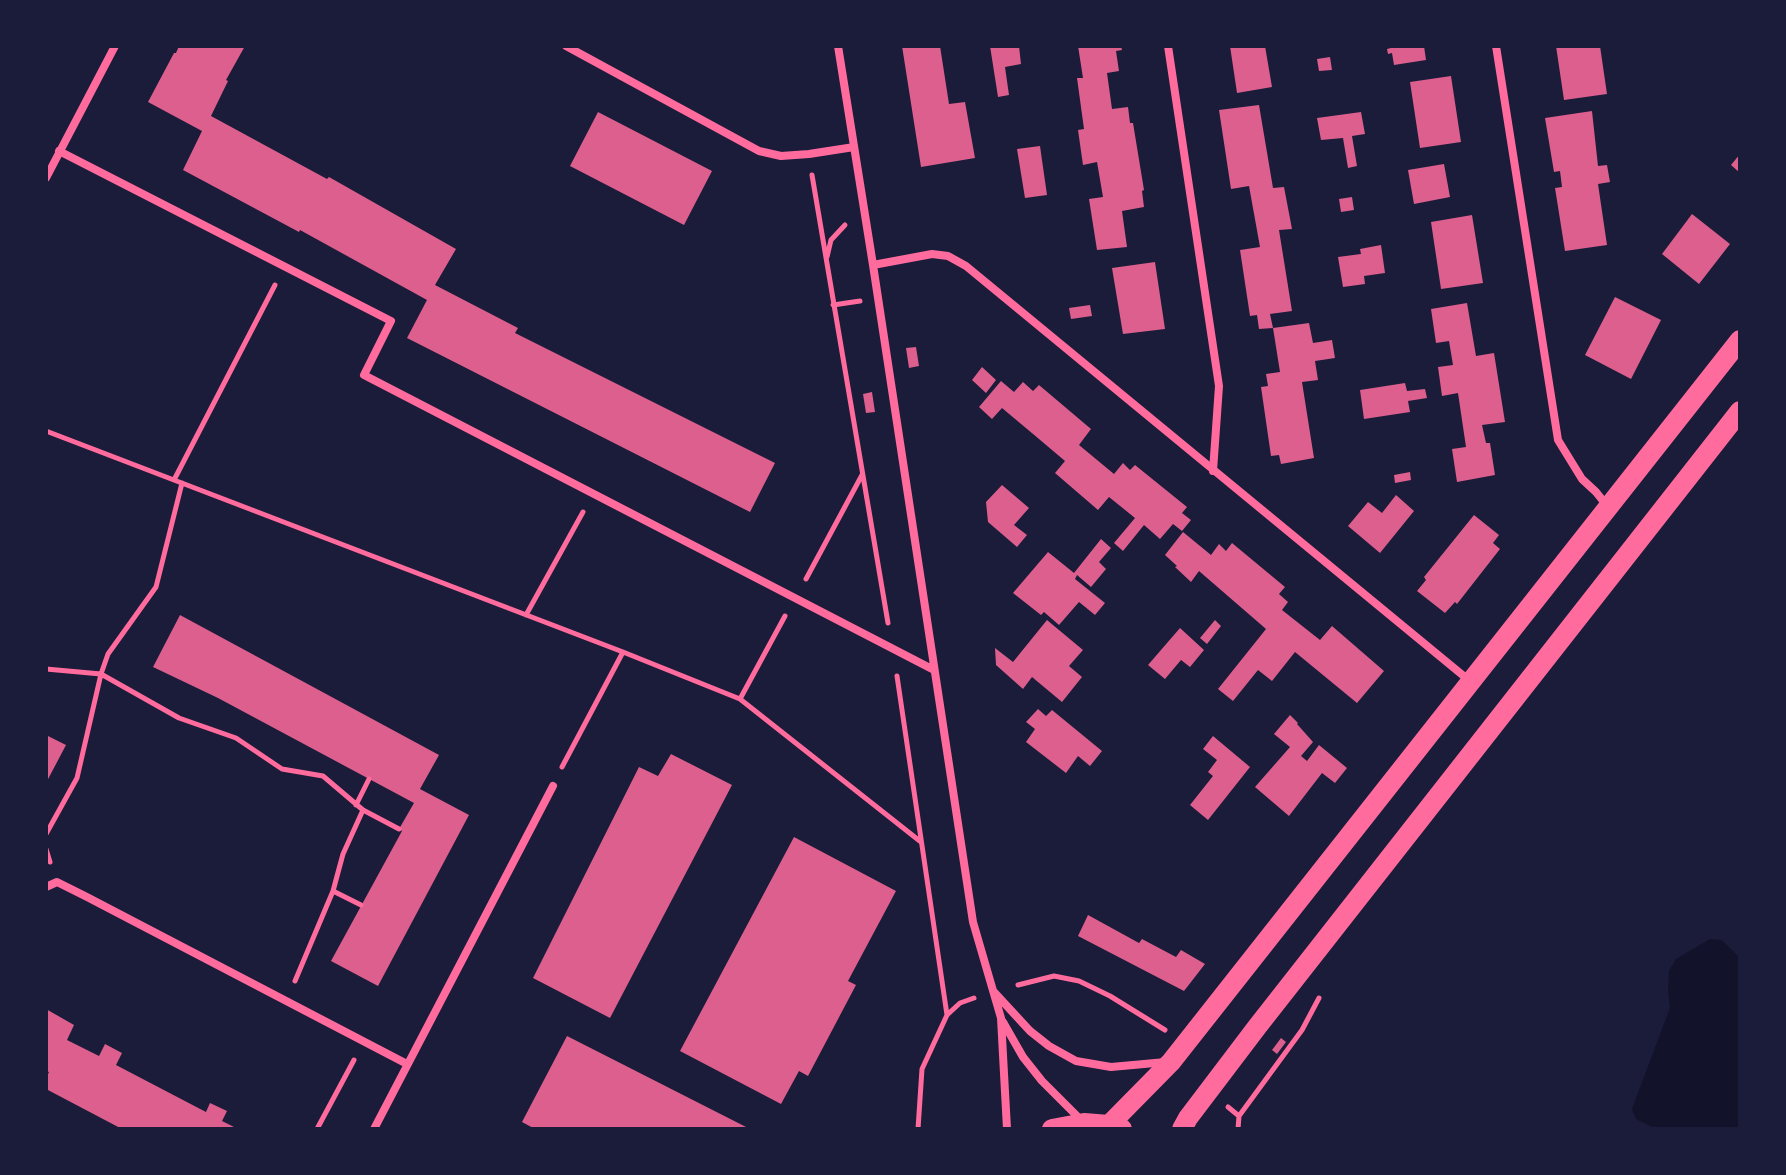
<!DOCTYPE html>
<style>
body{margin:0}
#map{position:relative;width:1786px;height:1175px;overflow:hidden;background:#1b1b3a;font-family:"Source Serif 4",serif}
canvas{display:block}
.frame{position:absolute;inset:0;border:48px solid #1b1b3a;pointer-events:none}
</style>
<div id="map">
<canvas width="1786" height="1175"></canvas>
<div class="frame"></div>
</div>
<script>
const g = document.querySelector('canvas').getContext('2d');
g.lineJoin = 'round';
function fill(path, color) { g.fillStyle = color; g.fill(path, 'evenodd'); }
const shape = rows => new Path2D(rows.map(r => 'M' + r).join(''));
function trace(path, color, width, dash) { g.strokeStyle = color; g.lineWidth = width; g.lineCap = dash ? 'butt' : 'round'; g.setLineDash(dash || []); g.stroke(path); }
fill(shape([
 [1710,939,1722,940,1740,958,1740,1129,1656,1129,1636,1119,1632,1109,1670,1008,1668,990,1669,971,1676,959]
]), '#12122b');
fill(shape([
 [179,46,245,46,226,80,228,81,211,116,327,179,329,177,456,249,435,285,518,328,515,333,775,463,750,512,407,338,427,300,300,230,299,232,183,170,202,131,148,102,174,53,176,53],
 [902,46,940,46,949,104,965,102,975,158,921,167],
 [990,46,1019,46,1021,64,1005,67,1009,95,998,97],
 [1078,46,1121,46,1122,50,1116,51,1119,71,1107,73,1112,109,1128,107,1130,123,1133,123,1144,190,1142,191,1144,207,1122,211,1127,247,1097,250,1089,199,1103,197,1097,162,1083,165,1078,130,1084,129,1077,78,1083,78],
 [1230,46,1265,46,1272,87,1237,93],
 [1391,46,1424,46,1426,60,1394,65,1392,53,1388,54,1387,49,1391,48],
 [1556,46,1600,46,1607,94,1564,100],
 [1330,57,1332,70,1319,71,1317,59],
 [1451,76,1461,142,1420,148,1410,82],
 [1259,105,1273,188,1284,187,1292,229,1279,230,1292,311,1270,314,1273,328,1259,329,1257,315,1250,316,1240,250,1260,247,1249,186,1231,189,1219,110],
 [1592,111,1598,166,1607,165,1610,182,1598,184,1607,245,1565,251,1555,188,1562,187,1560,171,1554,172,1545,118],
 [598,112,712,171,684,225,570,166],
 [1361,112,1365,134,1352,136,1357,166,1348,168,1343,138,1321,140,1317,118],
 [1040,146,1047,195,1025,198,1017,149],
 [1740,154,1740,173,1731,165],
 [1444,164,1450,197,1414,204,1408,170],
 [1352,197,1354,210,1341,212,1339,199],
 [1692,214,1730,244,1699,284,1662,254],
 [1472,215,1483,283,1441,289,1431,222],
 [1381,245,1385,273,1364,276,1365,284,1343,287,1338,257,1361,254,1360,249],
 [1155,262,1165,329,1123,334,1112,268],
 [1615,297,1661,320,1631,379,1585,355],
 [1467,303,1476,356,1494,353,1505,422,1482,425,1486,443,1490,443,1495,475,1457,482,1452,449,1466,447,1458,393,1442,396,1438,367,1453,365,1449,341,1436,343,1431,309],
 [1090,305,1092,316,1071,319,1069,308],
 [1309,323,1313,343,1332,340,1335,358,1315,361,1318,380,1302,382,1314,458,1281,464,1279,455,1271,456,1261,387,1268,386,1266,374,1280,372,1273,328],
 [916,347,919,366,909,368,906,348],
 [982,367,996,380,986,393,972,380],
 [1001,381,1014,392,1023,382,1033,391,1039,385,1091,429,1079,445,1114,474,1123,463,1130,470,1135,465,1187,507,1182,513,1191,520,1182,531,1173,524,1160,539,1144,525,1123,551,1114,543,1135,518,1109,497,1098,510,1055,473,1065,461,1039,439,1002,408,992,419,979,407],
 [1405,383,1407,391,1425,389,1427,398,1408,401,1410,412,1364,419,1360,390],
 [872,392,875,412,866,413,863,394],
 [1410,472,1411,480,1395,483,1394,475],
 [1002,485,1029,508,1014,525,1027,535,1017,547,988,522,986,502],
 [1396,495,1414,511,1380,553,1348,526,1368,502,1382,513],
 [1474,515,1499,535,1493,543,1500,549,1457,604,1455,602,1445,613,1417,591,1426,580,1424,577],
 [1183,532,1211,555,1219,544,1226,551,1232,543,1285,587,1279,594,1288,602,1282,610,1320,640,1332,626,1384,671,1357,703,1295,652,1272,681,1258,670,1233,701,1218,689,1266,629,1199,571,1191,582,1175,567,1177,566,1165,555],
 [1101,539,1111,548,1099,562,1106,569,1091,587,1077,575,1075,579,1105,603,1095,615,1079,602,1059,625,1044,612,1041,615,1013,593,1048,552,1074,573],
 [180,615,439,755,420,789,469,815,378,986,331,961,402,831,399,829,414,803,218,698,153,667],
 [1047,620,1083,650,1069,666,1082,677,1062,702,1032,677,1023,689,996,665,995,648,1013,662],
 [1215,620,1221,626,1207,644,1200,638],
 [1180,628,1204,650,1190,667,1181,660,1165,679,1148,665],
 [1038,709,1046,716,1052,710,1102,751,1090,766,1078,756,1066,773,1026,742,1035,729,1026,722],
 [1290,715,1298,723,1297,724,1313,742,1301,756,1307,761,1319,745,1347,768,1335,783,1322,773,1289,816,1255,787,1290,747,1274,734],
 [46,735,66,745,46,783],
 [1213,736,1250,767,1208,820,1190,805,1213,776,1208,772,1217,760,1203,749],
 [671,754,732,785,610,1018,533,978,639,767,658,776],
 [794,837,896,891,848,981,856,985,808,1076,799,1071,781,1104,680,1051],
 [1088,915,1139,943,1142,939,1176,957,1181,950,1205,964,1184,991,1078,936],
 [46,1009,74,1025,67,1040,99,1056,105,1044,122,1053,116,1065,206,1112,210,1103,227,1111,222,1121,238,1129,122,1129,46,1089,46,1078,49,1072,46,1071],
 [567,1036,750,1129,535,1129,522,1122],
 [1281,1038,1286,1042,1277,1054,1272,1050]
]), '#dd5f8e');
trace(shape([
 [812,175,888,623],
 [827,257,831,240,845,225],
 [833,305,860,301],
 [46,431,623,652,740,699,921,842],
 [174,480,275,285],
 [806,579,862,475],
 [526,615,583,512],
 [46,669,101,674,179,718,236,738,282,769,323,776,363,810,343,854,333,891,295,981],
 [897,676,947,1015],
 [740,699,785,616],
 [562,767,623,652],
 [356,805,369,779],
 [363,810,399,829],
 [46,834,77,778,101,674,108,654,156,587,182,483],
 [46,849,50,862],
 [333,891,361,905],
 [1018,985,1054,976,1079,981,1110,996,1165,1030],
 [1228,1107,1239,1116,1238,1129],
 [1239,1116,1302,1030,1319,998],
 [317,1129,354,1060],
 [918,1129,922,1069,947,1015,960,1003,974,998]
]), '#ff6b9d', 5);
trace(shape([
 [566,46,759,151,781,156,809,154,854,147],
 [838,46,873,265,973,922,1001,1018,1007,1129],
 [1168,46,1219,386,1213,471],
 [1496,46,1558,440,1582,479,1596,492,1608,507],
 [59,151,391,321,364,375,934,670],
 [46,178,115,46],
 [873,265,932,254,948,256,966,266,1471,682],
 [46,887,57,882,87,897,407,1064],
 [994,992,1030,1031,1049,1046,1076,1061,1111,1067,1166,1062],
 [1003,1022,1023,1057,1042,1081,1081,1120],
 [374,1129,553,786]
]), '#ff6b9d', 8);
trace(shape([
 [1109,1125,1171,1062,1740,340],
 [1052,1129,1084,1123,1109,1125,1122,1129],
 [1182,1129,1188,1118,1257,1027,1740,411]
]), '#ff6b9d', 20);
</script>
